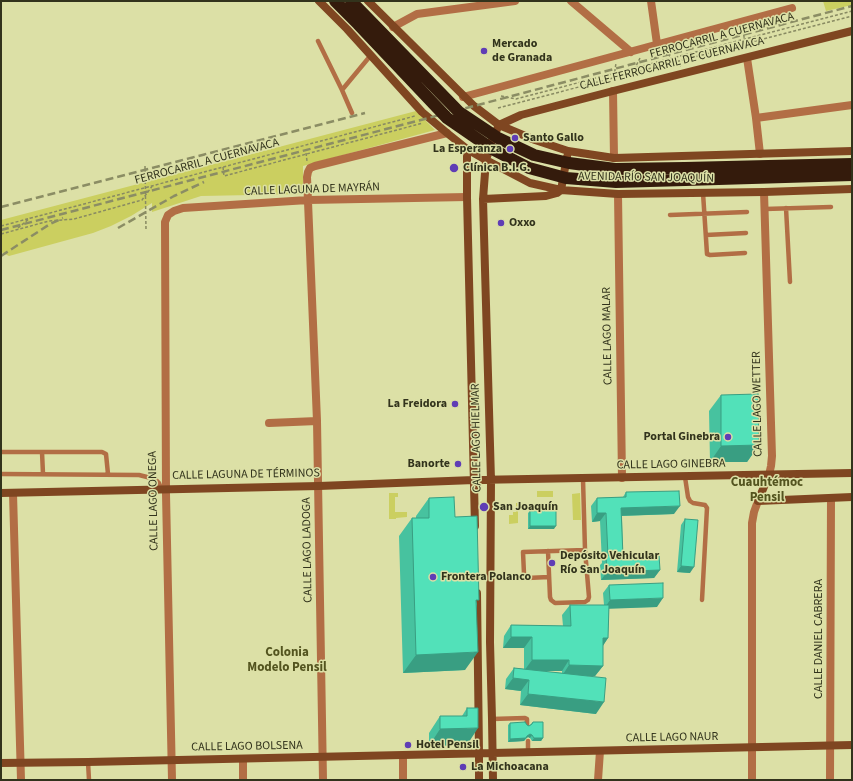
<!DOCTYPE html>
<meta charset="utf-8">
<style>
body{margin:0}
#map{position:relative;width:853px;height:781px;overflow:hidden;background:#dce0a6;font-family:"Source Sans 3",sans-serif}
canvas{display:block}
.frame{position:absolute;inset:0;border:2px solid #32331c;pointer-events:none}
</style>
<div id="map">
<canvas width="853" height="781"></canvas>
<div class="frame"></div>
</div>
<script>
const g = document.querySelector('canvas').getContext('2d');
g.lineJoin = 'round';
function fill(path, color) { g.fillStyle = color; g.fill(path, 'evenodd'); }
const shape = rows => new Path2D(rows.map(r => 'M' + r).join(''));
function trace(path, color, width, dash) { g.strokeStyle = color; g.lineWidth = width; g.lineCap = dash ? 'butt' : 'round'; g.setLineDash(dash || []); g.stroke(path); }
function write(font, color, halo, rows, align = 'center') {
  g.font = font + ' "Source Sans 3",sans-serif'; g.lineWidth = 3; g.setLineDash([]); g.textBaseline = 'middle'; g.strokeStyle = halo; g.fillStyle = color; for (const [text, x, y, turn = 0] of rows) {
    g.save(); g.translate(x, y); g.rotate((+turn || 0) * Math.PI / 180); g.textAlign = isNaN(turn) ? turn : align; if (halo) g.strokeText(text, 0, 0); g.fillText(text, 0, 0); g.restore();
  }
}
fill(shape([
 [823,1,852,1,852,5,826,11],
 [416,111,435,130,303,166,303,194,201,196,152,212,152,203,131,216,111,226,93,233,9,256,1,252,1,220],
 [537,491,553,491,553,497,537,497],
 [389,493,398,493,398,497,395,497,395,512,407,512,407,517,396,518,396,519,389,519],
 [580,493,581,520,573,520,572,494],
 [516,503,518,503,518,523,509,524,509,515,513,515,513,512,516,512]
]), '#cbcf60');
trace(shape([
 [743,30,746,50],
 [664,51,681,66],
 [632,74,640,58],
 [614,77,616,63],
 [501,96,516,99,852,11],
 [498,108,852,16],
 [306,153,307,161],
 [223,167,224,176,423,123],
 [1,226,415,116],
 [18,228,30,218],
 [1,234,49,221,74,219,142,200,153,185]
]), '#888a62', 1.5, [3, 2]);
trace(shape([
 [318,41,342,90],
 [352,113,342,90,371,55],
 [703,193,707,254,710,255,745,253],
 [786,208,790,282],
 [765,209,831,207],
 [670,215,747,212],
 [706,235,746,233],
 [1,452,102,452,106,454,108,474],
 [42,452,43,474],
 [1,474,139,475,155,479,159,483,161,488],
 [685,477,688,497,690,501,693,503,705,505,707,508,702,600],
 [548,551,550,597,551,600,555,603,585,602,588,600,589,597,585,550,583,479],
 [549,577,527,578,524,574,523,552,585,550],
 [492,719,525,718,527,719,527,725],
 [528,741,528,753],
 [88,762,89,780]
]), '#b26e45', 4.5);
trace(shape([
 [571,1,631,52],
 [651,1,657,44],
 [393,27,417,14,515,1],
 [747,58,756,118,760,154],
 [613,91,614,158],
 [463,97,792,8],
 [756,118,852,105],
 [764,192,772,456,771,466,769,475],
 [618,194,622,478],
 [269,423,317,421],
 [13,493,21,780],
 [403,756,403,780],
 [243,759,243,780],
 [172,780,166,494,165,222,168,215,174,211,183,208,308,200,467,197],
 [323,780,317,421,307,177,308,172,310,168,315,166,447,133],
 [598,780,600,751],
 [752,780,752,523,754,512,758,501],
 [830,780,831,498]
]), '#b26e45', 8);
trace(shape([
 [319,1,347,29,422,112,447,133,467,149,486,160,530,183,561,190,618,194,764,192,852,189],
 [368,1,474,106,499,125,535,140,568,151,614,158,852,151],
 [499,125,521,115,613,91,852,31],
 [467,149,467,197,475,526],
 [483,199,546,196,557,193,561,190,567,157],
 [769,475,758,501,852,497],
 [1,493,319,486,474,480,852,473],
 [477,593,479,753,479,780],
 [1,763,88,762,852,745],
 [493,780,492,719,490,642,491,480,483,199,486,160,492,140,499,125]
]), '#7f4621', 8);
trace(shape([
 [685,168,852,164],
 [685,180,852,175]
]), '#341b0c', 12);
trace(shape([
 [1,207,365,113],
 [118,228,174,196,204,182],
 [1,230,474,106,852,6],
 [1,256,50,224,63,218]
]), '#8b8d64', 2.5, [8, 4]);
trace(shape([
 [145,166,146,230]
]), '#888a62', 1.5, [3, 2]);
trace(shape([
 [335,1,358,24,447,118,492,149,529,168,566,178,616,182,685,180],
 [351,1,459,112,498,138,534,155,569,163,615,169,685,168]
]), '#341b0c', 12);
fill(shape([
 [721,395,759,445,747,462,710,462,709,411],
 [626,492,674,514,622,516,623,556,660,570,654,578,601,580,600,565,602,563,600,521,592,522,591,506,597,498,623,497],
 [429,498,455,517,477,604,465,670,403,673,399,536,412,518,416,518,416,516],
 [530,511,554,529,528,529,528,513],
 [685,519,690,573,677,572,681,525],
 [609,585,657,607,609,608,608,638,603,645,603,666,595,676,588,676,596,714,520,705,521,691,505,689,506,679,514,668,524,669,524,648,503,648,504,636,511,625,563,626,562,615,570,605,604,605,603,593],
 [540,671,562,671,562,673],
 [467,708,467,745,429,746,429,733,440,716,462,716],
 [533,722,543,738,541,741,532,741,530,738,528,737,524,741,508,742,508,725,510,723,529,726]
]), '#47c29f');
fill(shape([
 [759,445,747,462,710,462,721,446],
 [680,506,674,514,615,516,621,508],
 [597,513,606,513,600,521,592,522],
 [530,526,556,526,554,529,528,529],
 [681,566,694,567,690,573,677,572],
 [660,570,654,578,601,580,607,572],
 [663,598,657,607,604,609,610,600],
 [511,637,532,637,524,648,503,648],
 [603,638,608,638,601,649],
 [478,652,465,670,403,673,416,655],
 [532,660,569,660,562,671,524,671],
 [569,665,603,666,595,676,562,676],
 [513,678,529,680,521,691,505,689],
 [528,694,604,702,596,714,520,705],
 [478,728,467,745,429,746,440,729],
 [530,734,532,735,530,738,528,737,526,738,524,741,508,742,510,739,527,736],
 [534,738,543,738,541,741,532,741]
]), '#399e82');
const building = shape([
 [758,394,759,445,721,446,721,395,758,394],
 [679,491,680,506,621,508,623,556,659,555,660,570,607,572,606,556,608,556,606,513,597,513,597,498,626,497,626,492,679,491],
 [454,497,455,517,477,516,479,600,476,600,478,652,416,655,412,518,429,518,429,498,454,497],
 [556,510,556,526,530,526,530,511,556,510],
 [685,519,698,520,694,567,681,566,685,519],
 [663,583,663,598,610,600,609,585,663,583],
 [570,605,609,605,608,638,603,638,603,666,569,665,569,660,532,660,532,637,511,637,511,625,571,626,570,605],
 [514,668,606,678,604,702,528,694,529,680,513,678,514,668],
 [467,708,478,708,478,728,440,729,440,716,467,716,467,708],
 [525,722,527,725,529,726,532,724,533,722,543,722,543,738,534,738,532,735,530,734,527,736,526,738,510,739,510,723,525,722]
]);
fill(building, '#52e1b9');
trace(building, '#399e82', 1);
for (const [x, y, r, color] of [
 [484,51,4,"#5f3db5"],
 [515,138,4,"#5f3db5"],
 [510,149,4,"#5f3db5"],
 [454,168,5,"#5f3db5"],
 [501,223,4,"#5f3db5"],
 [455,404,4,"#5f3db5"],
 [728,437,4,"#5f3db5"],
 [458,464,4,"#5f3db5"],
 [484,507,5,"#5f3db5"],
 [552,563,4,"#5f3db5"],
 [433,577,4,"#5f3db5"],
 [408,745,4,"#5f3db5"],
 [463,767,4,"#5f3db5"]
]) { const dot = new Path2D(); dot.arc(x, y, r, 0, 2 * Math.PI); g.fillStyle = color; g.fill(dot); trace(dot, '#dce0a6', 1.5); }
write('12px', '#32331c', '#dce0a6', [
 ["FERROCARRIL A CUERNAVACA",722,36,-15],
 ["CALLE FERROCARRIL DE CUERNAVACA",672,64,-14],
 ["FERROCARRIL A CUERNAVACA",207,162,-15],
 ["AVENIDA RÍO SAN JOAQUÍN",646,178,1],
 ["CALLE LAGUNA DE MAYRÁN",312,190,-2],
 ["CALLE LAGO MALAR",608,336,-91],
 ["CALLE LAGO WETTER",758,404,-91],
 ["CALLE LAGO HIELMAR",477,438,-91],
 ["CALLE LAGO GINEBRA",671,465,-1],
 ["CALLE LAGUNA DE TÉRMINOS",246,475,-1],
 ["CALLE LAGO ONEGA",154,501,-91],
 ["CALLE LAGO LADOGA",308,550,-91],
 ["CALLE DANIEL CABRERA",819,639,-90],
 ["CALLE LAGO NAUR",672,738,-1],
 ["CALLE LAGO BOLSENA",247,747,-1]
]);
write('bold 12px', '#32331c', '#dce0a6', [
 ["Mercado",492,44],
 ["de Granada",492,58],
 ["Santo Gallo",523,138],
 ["La Esperanza",502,149,"right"],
 ["Clínica B.I.G.",463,168],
 ["Oxxo",509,223],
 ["La Freidora",447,404,"right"],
 ["Portal Ginebra",720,437,"right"],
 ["Banorte",450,464,"right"],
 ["San Joaquín",493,507],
 ["Depósito Vehicular",560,556],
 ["Río San Joaquín",560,570],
 ["Frontera Polanco",441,577],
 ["Hotel Pensil",416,745],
 ["La Michoacana",471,767]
], 'left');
write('bold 13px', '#53541f', '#dce0a6', [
 ["Cuauhtémoc",767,483],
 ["Pensil",767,498],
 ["Colonia",287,653],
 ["Modelo Pensil",287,668]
]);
</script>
